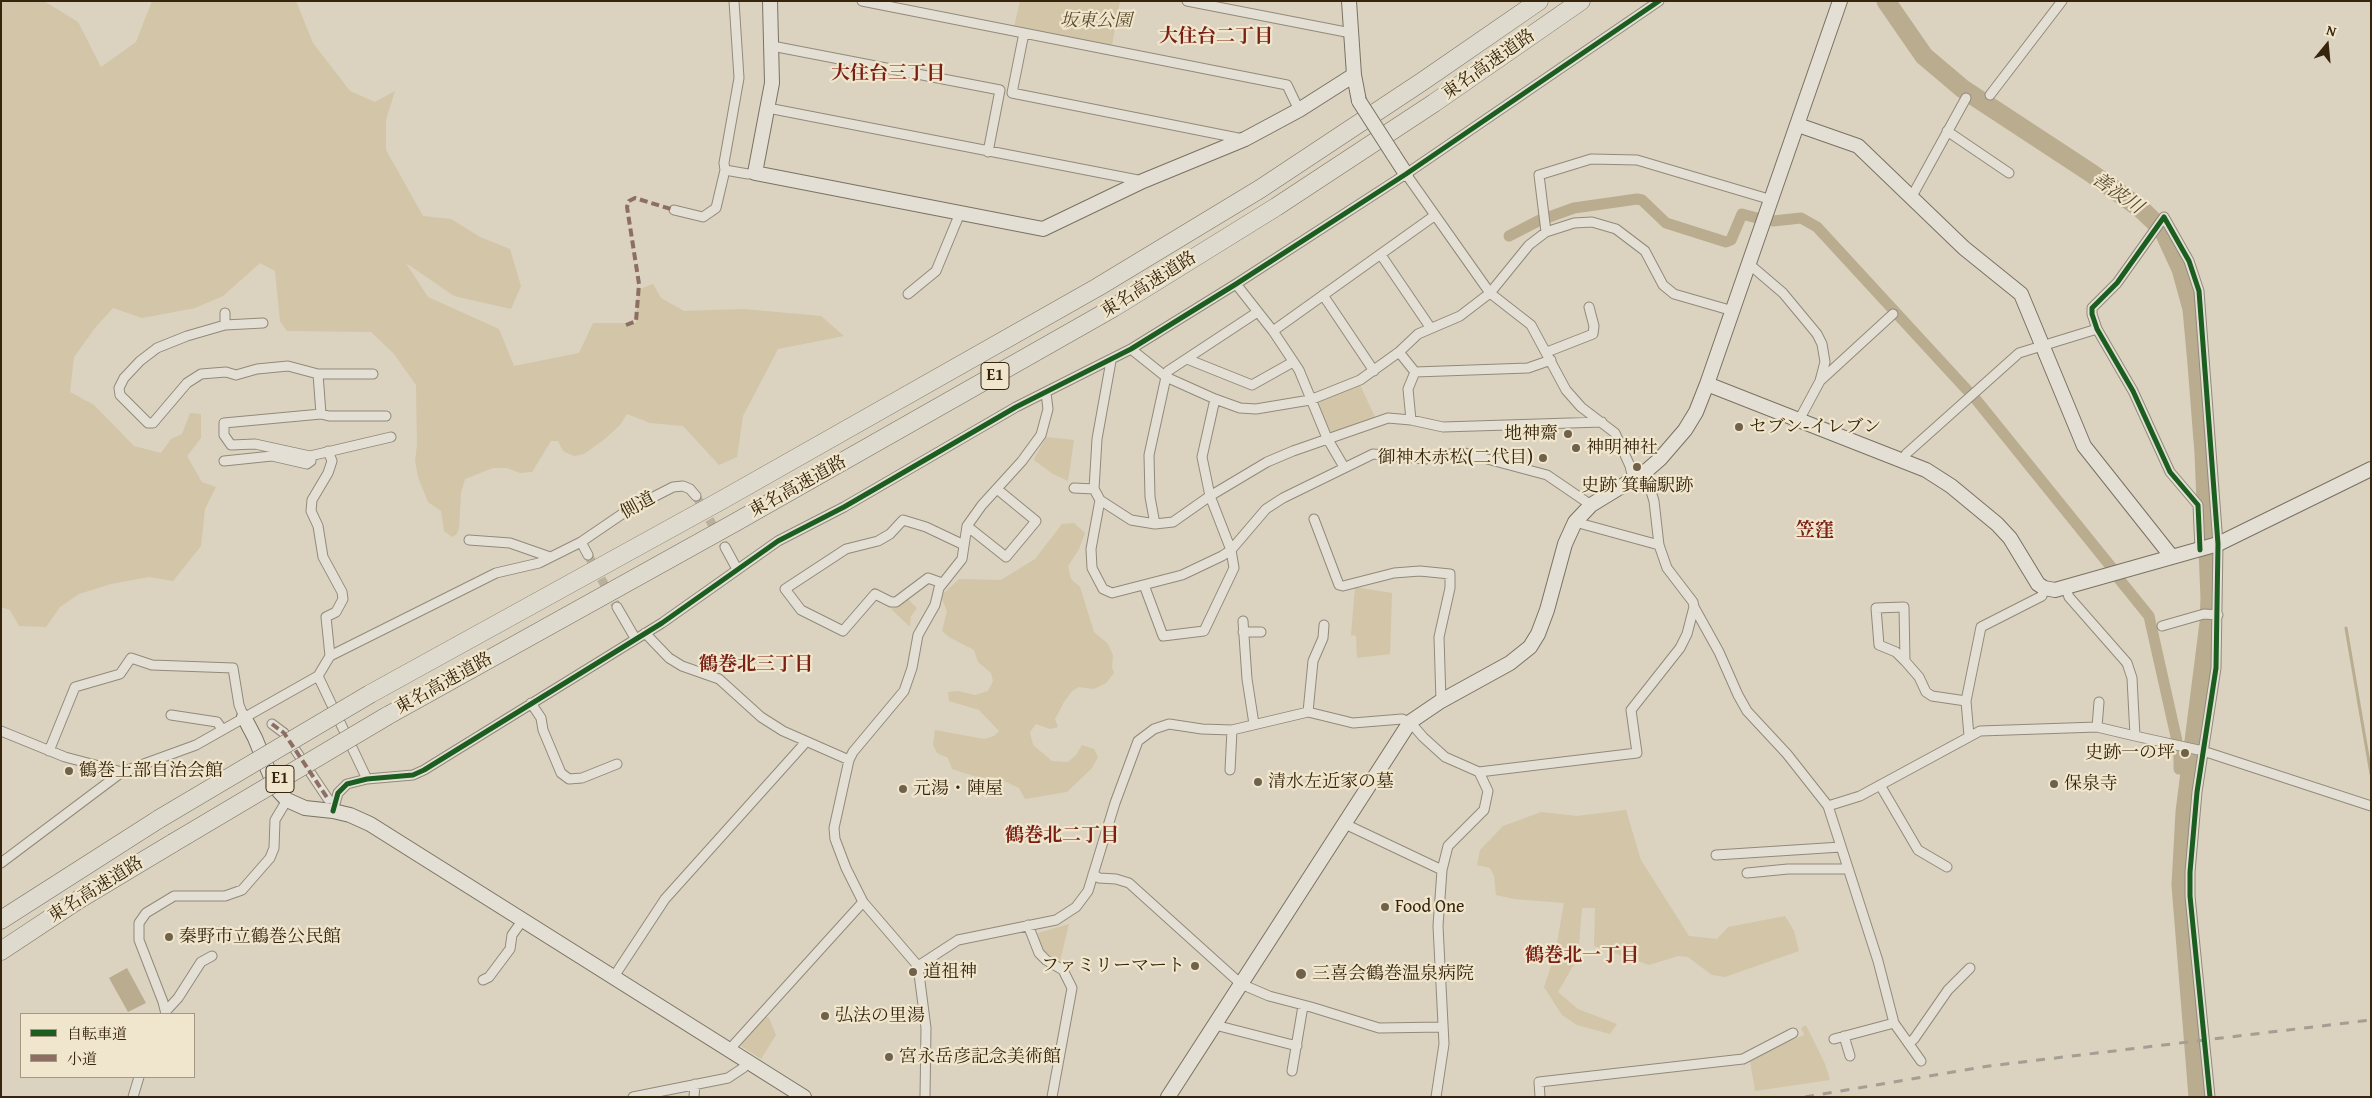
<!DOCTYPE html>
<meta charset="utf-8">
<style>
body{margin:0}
#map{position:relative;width:2372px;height:1098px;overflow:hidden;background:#dbd3bf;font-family:"Gentium Book Plus","Noto Serif JP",serif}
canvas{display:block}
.frame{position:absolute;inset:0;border:2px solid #36240c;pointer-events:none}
.legend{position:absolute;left:20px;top:1013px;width:175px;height:65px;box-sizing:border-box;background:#f0e6cd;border:1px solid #a69880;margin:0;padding:6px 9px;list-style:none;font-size:15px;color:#36240c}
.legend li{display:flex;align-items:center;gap:10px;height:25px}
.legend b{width:25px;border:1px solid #a69880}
.north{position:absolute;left:2302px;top:20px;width:50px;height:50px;-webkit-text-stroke:4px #f0e6cd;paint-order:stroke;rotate:17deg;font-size:14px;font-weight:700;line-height:20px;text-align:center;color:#36240c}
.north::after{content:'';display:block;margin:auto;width:18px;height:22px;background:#36240c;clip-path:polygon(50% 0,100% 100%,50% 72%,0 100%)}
</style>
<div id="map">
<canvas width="2372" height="1098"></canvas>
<div class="frame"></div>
<ul class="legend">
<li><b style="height:6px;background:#1b5e20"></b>自転車道</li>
<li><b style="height:6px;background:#8d6e63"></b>小道</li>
</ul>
<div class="north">N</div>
</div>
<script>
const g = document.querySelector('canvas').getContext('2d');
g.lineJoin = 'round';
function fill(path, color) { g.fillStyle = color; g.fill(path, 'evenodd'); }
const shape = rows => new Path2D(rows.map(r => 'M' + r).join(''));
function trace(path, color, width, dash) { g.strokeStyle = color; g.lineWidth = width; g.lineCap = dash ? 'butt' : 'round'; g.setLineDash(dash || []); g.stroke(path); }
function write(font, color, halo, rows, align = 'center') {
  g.font = font + ' "Gentium Book Plus","Noto Serif JP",serif'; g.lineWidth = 4.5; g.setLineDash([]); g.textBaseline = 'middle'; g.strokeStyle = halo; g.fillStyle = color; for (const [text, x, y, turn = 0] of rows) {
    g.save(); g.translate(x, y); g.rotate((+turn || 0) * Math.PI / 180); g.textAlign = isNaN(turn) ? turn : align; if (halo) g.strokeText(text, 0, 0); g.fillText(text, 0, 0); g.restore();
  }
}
fill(shape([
 [1,1,44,1,78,22,101,67,136,42,152,1,296,1,313,43,350,91,375,102,395,91,386,120,386,150,423,216,451,219,480,237,510,249,521,286,511,309,454,296,406,263,428,297,499,329,514,366,579,353,593,323,636,323,638,290,653,284,661,298,684,311,743,309,821,316,844,336,778,349,743,416,737,457,719,465,683,426,650,423,627,414,620,425,606,438,584,454,574,456,563,451,558,441,551,441,532,472,520,473,507,468,493,468,465,479,461,493,459,528,457,534,452,537,444,531,441,511,428,502,418,477,415,461,417,445,416,385,394,354,371,332,287,331,280,321,275,271,260,263,223,296,195,308,142,318,113,308,95,328,74,357,70,392,94,405,134,446,161,453,171,439,182,434,190,413,201,414,201,438,187,456,202,482,216,487,205,509,201,546,173,581,149,577,111,584,79,594,60,607,46,627,19,626,10,610,1,607],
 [1020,1,1120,1,1112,45,1014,27],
 [1360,385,1376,419,1336,433,1328,431,1317,407,1318,402],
 [1046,437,1074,440,1068,481,1053,474,1035,461,1034,459],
 [1074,523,1085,533,1079,549,1068,566,1071,579,1080,587,1094,632,1108,644,1113,655,1112,667,1114,673,1106,683,1094,689,1079,687,1072,691,1064,702,1055,719,1058,727,1050,729,1036,724,1030,732,1033,745,1052,761,1068,762,1076,755,1082,745,1094,749,1098,757,1092,768,1067,792,1025,799,1019,788,1004,781,992,777,980,778,952,769,948,758,937,753,933,745,935,730,984,739,994,736,999,731,979,710,949,701,948,692,958,691,975,695,988,691,993,681,991,673,978,662,974,650,949,637,942,631,947,611,942,599,943,594,959,579,1001,580,1035,559,1062,524],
 [1355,587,1392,593,1390,654,1357,658,1356,636,1351,635],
 [908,599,917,608,911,616,910,627,891,609],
 [1626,810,1641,860,1689,936,1717,939,1728,927,1785,916,1794,931,1799,951,1725,977,1712,975,1688,957,1678,956,1649,965,1594,946,1595,908,1582,908,1578,957,1558,992,1578,1009,1617,1024,1610,1034,1577,1025,1562,1015,1544,987,1555,954,1564,903,1514,899,1496,895,1494,876,1490,868,1477,865,1480,850,1503,826,1541,812,1577,816],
 [1069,924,1060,961,1046,953,1040,945,1038,933],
 [764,1016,769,1018,776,1035,761,1059,741,1046,741,1042],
 [1806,1025,1825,1064,1830,1080,1755,1091,1750,1061,1767,1050,1804,1035,1801,1028]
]), '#d2c5a8');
fill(shape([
 [127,968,146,1003,128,1012,109,978]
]), '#b9ac8f');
trace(shape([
 [2346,628,2371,774]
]), '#b9ac8f', 3);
trace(shape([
 [1549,217,1574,208,1637,199,1642,200,1666,223,1726,242,1731,240,1742,214,1757,218],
 [1773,221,1801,218,1817,227,1968,391],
 [1509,236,1540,220],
 [1974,397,2112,568],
 [2119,579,2149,616,2177,741],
 [2179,769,2179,751]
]), '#b9ac8f', 11);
trace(shape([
 [1886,1,1924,56,1963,89,2091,173,2141,209,2163,230,2181,269,2192,309,2197,364,2204,453,2210,598,2209,623,2185,812,2181,885,2198,1097]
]), '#b9ac8f', 19);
trace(shape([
 [696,496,725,547],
 [588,555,617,607]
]), '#bab09b', 9, [9, 4.5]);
const street = shape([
 [862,1,1287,85,1299,110],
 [1187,1,1351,33],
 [1024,33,1012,93,1243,139],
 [772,46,1000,90,988,152],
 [1990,95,2062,1],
 [768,108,1143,181],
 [1947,131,2009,173],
 [725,170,748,174,755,173],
 [1406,174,1490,293,1531,325,1566,390,1581,407,1615,433,1630,466,1633,479],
 [1911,198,1966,98],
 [674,210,703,217,716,208,725,170,724,163,739,78,734,1],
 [1546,232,1539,175,1591,159,1637,160,1772,200],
 [1381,255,1430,327],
 [1749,264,1783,293,1817,334,1822,344,1825,362,1820,381],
 [1236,284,1273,331,1299,370,1327,438,1344,467],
 [908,294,936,271,960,213],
 [1323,295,1374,371],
 [225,313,225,325],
 [263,323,225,325,187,336,157,348,140,361,124,378,119,388,120,395,148,423,153,423,187,383,201,374,226,372,236,375,257,369,288,366,318,374,321,414],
 [1273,331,1434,216],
 [1131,349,1166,377,1215,399,1240,408,1256,409,1310,400,1360,380,1399,352,1418,334,1460,316,1490,293,1529,245,1546,232,1574,223,1592,222,1616,229,1645,251,1663,285,1674,294,1733,311],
 [1399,352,1415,372,1408,389,1411,420],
 [1547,352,1593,334,1594,326,1589,307],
 [1187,359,1252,385,1293,362],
 [1111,361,1097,439,1094,489,1100,500,1131,520,1155,524,1173,522,1210,496,1267,462,1293,451,1388,418,1411,420,1443,427,1602,422],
 [1415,372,1528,368,1551,360],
 [318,374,373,374],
 [386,416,329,416,321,414,224,423,224,435,231,445,255,444,310,456,391,437],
 [1799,420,1820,381,1893,314],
 [1904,460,1906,454,2019,353,2097,329],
 [224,461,272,456,307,464,311,461,310,456],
 [1645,472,1654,501,1659,545,1667,568,1693,602,1694,607,1719,652,1738,695,1747,711,1787,754,1828,806,1878,961,1894,1023,1921,1061],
 [1074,488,1094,489],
 [1100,500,1091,549,1092,568,1103,589,1112,593,1182,575,1222,556,1231,550,1266,509,1283,498,1373,454,1425,459,1461,452,1547,475,1591,505],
 [1314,519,1339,585,1343,586,1394,573,1420,571,1450,574,1450,588,1439,637,1441,701],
 [1575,522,1659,545],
 [1155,524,1150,497,1149,455,1166,377,1168,371,1256,313],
 [967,526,1006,557,1036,521,997,489],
 [469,540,510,543,550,557],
 [581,542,588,555],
 [725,547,737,569],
 [2200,550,2198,505,2170,472,2133,391,2097,329,2092,314,2092,308,2117,283,2164,217,2189,261,2199,291,2218,544,2216,668,2197,792,2190,872,2190,896,2210,1097],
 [942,583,928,578,896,602,891,602,875,594,843,631,801,610,785,589,846,549,878,541,890,534,903,520,926,527,964,545],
 [1144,585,1163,636,1204,631,1234,568,1231,550,1210,496,1202,457,1215,399],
 [2066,589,2069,597,2127,663,2132,678,2135,736,2203,751,2371,806],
 [617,607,635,638],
 [1243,621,1247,679,1254,724],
 [2162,626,2204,614,2218,615],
 [1243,632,1261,632],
 [645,633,669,658,682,666,719,679,761,717,783,731,849,760],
 [330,656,496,573,539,563,581,542,628,510,673,487,683,486,690,489,696,496],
 [1905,661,1904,607,1876,608,1879,645,1896,652,1905,661,1919,677,1926,692,1932,696,1966,701],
 [318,676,367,779],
 [531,703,541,718,543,730,561,773,569,779,582,778,617,764],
 [1308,712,1313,661,1323,638,1324,625],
 [171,715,217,722,222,729],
 [272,724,284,733,328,799],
 [2097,727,2099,702],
 [1,731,65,757,122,772],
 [1969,736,1966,701,1981,627,2042,596,2044,588],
 [49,751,75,687,120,674,131,658,152,665,233,668,239,705,244,717],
 [1230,770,1232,730],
 [1479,772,1637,753,1631,710,1680,648,1687,634,1694,607],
 [1880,785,1918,850,1947,867],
 [1828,806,1860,796,1980,731,2097,727,2135,736],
 [333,811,338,793,347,784,367,779,413,775,424,770,662,623,778,541,844,507,1016,407,1131,349,1236,284,1406,174,1659,1],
 [1345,824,1442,870],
 [1716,855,1841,847],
 [1,863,122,772,196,745,318,676,330,656,326,617,336,612,343,599,342,592,323,557,318,526,311,511,312,500,328,473,332,461,328,451],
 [1747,873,1788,869,1848,869],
 [1093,874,1099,878,1116,879,1129,883,1241,984,1269,996,1311,1007,1379,1028,1443,1027],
 [1028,925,1039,953,1046,960,1063,970,1072,988,1052,1097],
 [918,966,958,940,1056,920,1076,907,1088,891,1115,803,1138,741,1154,729,1169,724,1202,729,1232,730,1308,712,1353,723,1402,719,1410,722,1423,737,1445,757,1479,772,1488,791,1484,810,1448,846,1442,870,1438,926,1444,1044,1436,1097],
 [613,978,665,899,805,743],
 [483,980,489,977,510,949,512,935,522,921],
 [166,1011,178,998,201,962,212,956],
 [166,1014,163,1002,139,940,139,923,146,913,174,896,225,896,242,890,270,858,274,848,275,820,287,800],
 [1215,1025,1297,1046],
 [1844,1036,1850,1056],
 [1834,1039,1894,1023],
 [1909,1043,1914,1039,1948,990,1970,968],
 [729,1050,863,902],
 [1292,1071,1303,1006],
 [133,1097,139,1077],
 [633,1097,728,1078,743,1068,748,1062],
 [694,1097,695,1084],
 [925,1097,926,1028,918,966,863,902,846,868,835,839,834,828,849,760,853,752,904,691,912,668,918,635,935,605,939,588,962,559,967,526,982,505,1022,461,1041,435,1048,409,1046,393],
 [1540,1097,1539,1082,1743,1059,1793,1033]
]);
const secondary = shape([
 [770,1,772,83,755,173,1043,229,1143,181,1245,139,1299,110,1354,75],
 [1349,1,1354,75,1359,101],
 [1798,125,1858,146,1964,248,2021,294,2084,446,2172,557],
 [1393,154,1406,174],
 [1707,384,1926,470,1951,486,1997,524,2010,538,2038,584,2044,588,2055,590,2218,544,2371,469],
 [244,717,255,738,275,787,287,800,305,808,333,811,350,815,370,824,804,1097],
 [1168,1097,1410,722,1441,701,1510,663,1530,647,1538,634,1547,610,1565,544,1575,522,1591,505,1645,472,1660,459,1685,430,1696,412,1707,384,1840,1]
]);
const highway = shape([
 [370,694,722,500,1098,287,1260,189,1423,81,1539,1],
 [387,716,736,522,1113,308,1276,207,1434,103,1581,1],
 [1,920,159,819],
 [1,951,78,900,173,843]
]);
trace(street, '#918a7b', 11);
trace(secondary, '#797264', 16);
trace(highway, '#797264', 19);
trace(street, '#e4dfd4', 9);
trace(secondary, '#e4dfd4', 14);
trace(highway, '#dedacd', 18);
trace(shape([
 [1805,1097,1989,1066,2371,1020]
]), '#a49e94', 3, [9, 9]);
const secondaryBridge = shape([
 [1359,101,1393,154]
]);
const highwayBridge = shape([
 [159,819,370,694],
 [173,843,387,716]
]);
trace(secondaryBridge, '#797264', 16, []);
trace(highwayBridge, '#797264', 19, []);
trace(secondaryBridge, '#e4dfd4', 14);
trace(highwayBridge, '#dedacd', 18);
trace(shape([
 [626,325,636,321,639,284,627,207,629,201,635,198,674,210],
 [272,724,284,733,328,799]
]), '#8d6e63', 4, [8, 4]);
trace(shape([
 [2200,550,2198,505,2170,472,2133,391,2097,329,2092,314,2092,308,2117,283,2164,217,2189,261,2199,291,2218,544,2216,668,2197,792,2190,872,2190,896,2210,1097],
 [333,811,338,793,347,784,367,779,413,775,424,770,662,623,778,541,844,507,1016,407,1131,349,1236,284,1406,174,1659,1]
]), '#1b5e20', 5);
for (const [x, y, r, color] of [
 [1739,427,5,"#70614b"],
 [1568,434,5,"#70614b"],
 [1576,448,5,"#70614b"],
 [1543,458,5,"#70614b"],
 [1637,467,5,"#70614b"],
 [2185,753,5,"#70614b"],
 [69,771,5,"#70614b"],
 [1258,782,5,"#70614b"],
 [2054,784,5,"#70614b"],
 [903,789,5,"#70614b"],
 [1385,907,5,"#70614b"],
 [169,937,5,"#70614b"],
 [1195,966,5,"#70614b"],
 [913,972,5,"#70614b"],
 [1301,974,6,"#70614b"],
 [825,1016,5,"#70614b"],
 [889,1057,5,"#70614b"]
]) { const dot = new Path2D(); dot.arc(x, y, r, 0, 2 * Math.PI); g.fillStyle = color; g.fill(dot); trace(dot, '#f0e6cd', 2); }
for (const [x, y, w] of [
 [995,376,28],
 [280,779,28]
]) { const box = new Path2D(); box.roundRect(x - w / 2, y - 13.5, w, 27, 4); g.fillStyle = '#f0e6cd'; g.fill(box); trace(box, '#36240c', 1); }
write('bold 16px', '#36240c', null, [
 ["E1",995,376],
 ["E1",280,779]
]);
write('italic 18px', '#5b4a2e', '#f0e6cd', [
 ["坂東公園",1096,21]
]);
write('18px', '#36240c', '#f0e6cd', [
 ["東名高速道路",1489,65,-35],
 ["東名高速道路",1149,285,-32],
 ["東名高速道路",798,487,-29],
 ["側道",638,506,-29],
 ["東名高速道路",444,684,-29],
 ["東名高速道路",96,890,-32]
]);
write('18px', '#36240c', '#f0e6cd', [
 ["セブン-イレブン",1749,427],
 ["地神齋",1558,434,"right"],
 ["神明神社",1586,448],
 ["御神木赤松(二代目)",1533,458,"right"],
 ["史跡 箕輪駅跡",1637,486,"center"],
 ["史跡一の坪",2175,753,"right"],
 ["鶴巻上部自治会館",79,771],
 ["清水左近家の墓",1268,782],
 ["保泉寺",2064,784],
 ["元湯・陣屋",913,789],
 ["Food One",1395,907],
 ["秦野市立鶴巻公民館",179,937],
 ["ファミリーマート",1185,966,"right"],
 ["道祖神",923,972],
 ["三喜会鶴巻温泉病院",1312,974],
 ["弘法の里湯",835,1016],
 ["宮永岳彦記念美術館",899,1057]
], 'left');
write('bold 19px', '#7a1f14', '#f0e6cd', [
 ["大住台二丁目",1216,37],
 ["大住台三丁目",888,74],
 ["笠窪",1815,531],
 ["鶴巻北三丁目",756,665],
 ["鶴巻北二丁目",1062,836],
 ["鶴巻北一丁目",1582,956]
]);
write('italic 19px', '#59482d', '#f0e6cd', [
 ["善波川",2117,194,35]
]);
</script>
